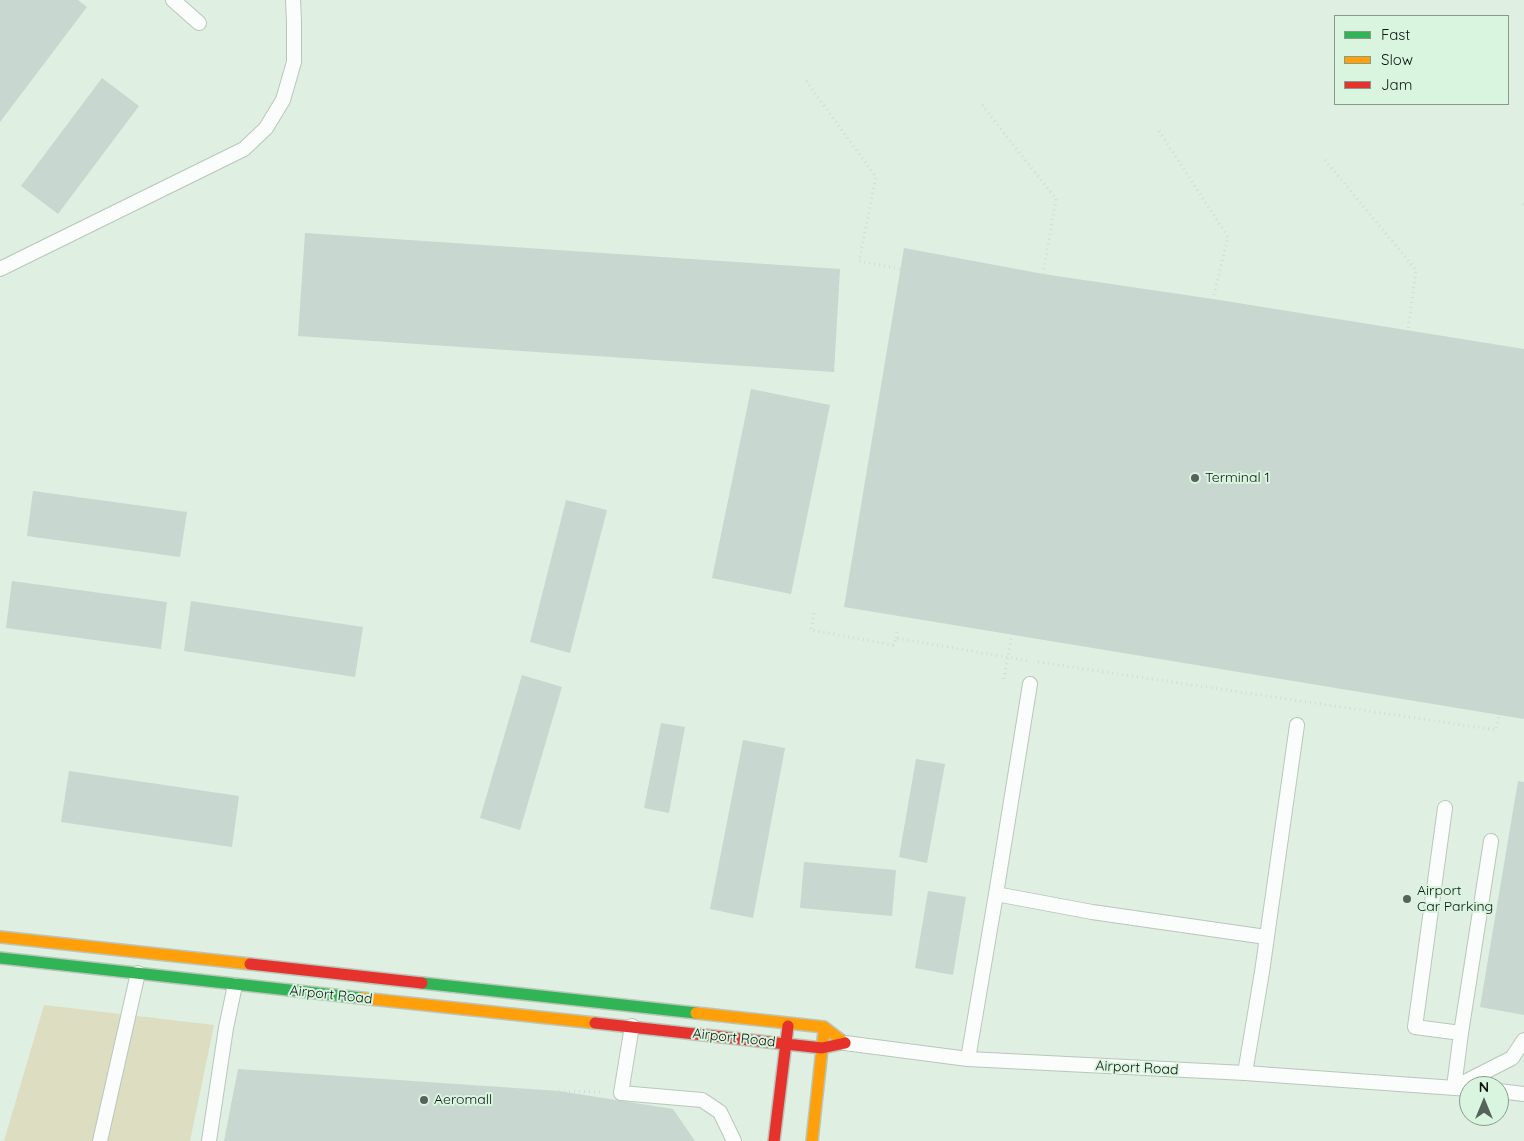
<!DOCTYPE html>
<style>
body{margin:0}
#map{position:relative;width:1524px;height:1141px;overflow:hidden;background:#dfefe2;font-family:Quicksand,sans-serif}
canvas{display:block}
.legend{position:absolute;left:1334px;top:15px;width:175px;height:90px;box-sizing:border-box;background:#d9f5df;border:1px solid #879c8c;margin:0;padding:6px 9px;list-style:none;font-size:15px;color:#0d1710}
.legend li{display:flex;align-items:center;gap:10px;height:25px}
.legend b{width:25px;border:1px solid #879c8c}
.north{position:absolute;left:1459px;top:1076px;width:50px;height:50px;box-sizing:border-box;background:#d9f5df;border:1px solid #879c8c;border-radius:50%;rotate:0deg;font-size:14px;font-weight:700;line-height:20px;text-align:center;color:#0d1710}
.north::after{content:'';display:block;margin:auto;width:18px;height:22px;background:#56635a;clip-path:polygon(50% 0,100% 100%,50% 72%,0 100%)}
</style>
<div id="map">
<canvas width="1524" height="1141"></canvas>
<ul class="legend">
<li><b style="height:6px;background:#30b455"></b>Fast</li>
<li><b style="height:6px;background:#ff9f0a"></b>Slow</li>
<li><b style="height:6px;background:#e5322d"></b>Jam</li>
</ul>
<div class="north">N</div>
</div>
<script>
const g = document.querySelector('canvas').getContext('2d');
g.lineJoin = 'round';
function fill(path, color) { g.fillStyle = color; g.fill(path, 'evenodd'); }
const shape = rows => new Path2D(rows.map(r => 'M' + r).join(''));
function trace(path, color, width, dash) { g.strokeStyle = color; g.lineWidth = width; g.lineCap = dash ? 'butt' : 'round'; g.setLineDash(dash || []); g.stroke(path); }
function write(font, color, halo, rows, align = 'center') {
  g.font = font + ' Quicksand,sans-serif'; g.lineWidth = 4; g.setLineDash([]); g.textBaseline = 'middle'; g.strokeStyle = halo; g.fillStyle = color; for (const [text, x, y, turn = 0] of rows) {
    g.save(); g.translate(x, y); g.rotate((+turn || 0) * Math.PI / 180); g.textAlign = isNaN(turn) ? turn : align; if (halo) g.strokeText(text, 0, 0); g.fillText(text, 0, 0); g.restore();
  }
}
fill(shape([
 [44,1005,214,1025,190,1141,4,1141]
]), '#ddddc2');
fill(shape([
 [0,0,78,0,87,7,0,122],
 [102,78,139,106,58,214,21,186],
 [305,233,840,269,834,372,298,336],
 [904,248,1043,274,1213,299,1524,349,1524,719,844,607],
 [751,389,830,405,791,594,712,578],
 [33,491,187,512,180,557,27,536],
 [566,500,607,510,570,653,530,642],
 [12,581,167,602,161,649,6,628],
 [191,601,363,627,355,677,184,651],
 [522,675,562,687,520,830,480,818],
 [661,723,685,727,669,813,644,808],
 [743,740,785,748,753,918,710,909],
 [916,759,945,764,927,863,899,857],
 [69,771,239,796,232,847,61,822],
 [1518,781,1524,782,1524,1015,1480,1007],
 [804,862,896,870,892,916,800,908],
 [928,891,966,897,953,975,915,968],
 [238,1069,559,1091,673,1109,695,1141,224,1141]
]), '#c8d7d0');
const lane = shape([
 [173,0,199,23],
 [0,269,244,149,266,128,283,100,294,62,294,21,293,0],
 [1445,808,1415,1027,1461,1033,1454,1087],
 [996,894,1092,912,1266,937],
 [632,1026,621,1093,702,1100,720,1112,734,1141],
 [1461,1033,1491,841],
 [845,1043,968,1059,1245,1073,1469,1089],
 [968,1059,996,894,1030,684],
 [1245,1073,1262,972,1297,725],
 [1455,1087,1512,1058,1524,1040],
 [1499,1091,1524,1094],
 [100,1141,138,973],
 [209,1141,226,1028,235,985]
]);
const fast = shape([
 [0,958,361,998],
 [422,983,696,1013]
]);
const slow = shape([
 [0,937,250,964],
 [361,998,595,1023],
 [696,1013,824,1027,845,1043],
 [812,1141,824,1031]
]);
const jam = shape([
 [250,964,422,983],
 [595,1023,822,1048,845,1043],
 [774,1141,788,1026]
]);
trace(lane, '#bac6bc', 16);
trace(fast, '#bac6bc', 14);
trace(slow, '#bac6bc', 14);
trace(jam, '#bac6bc', 14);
trace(shape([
 [806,81,876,177,859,261,900,269],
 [982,105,1056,199,1043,274],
 [1159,131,1228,237,1213,299],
 [1325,160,1416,270,1408,330],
 [1522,204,1524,206],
 [814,613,811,630,893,645,896,638,1029,661],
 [896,638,898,628],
 [1038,662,1496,730,1499,715],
 [1004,679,1012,635],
 [559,1091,601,1092]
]), '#d6dbd7', 3, [1, 4]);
trace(lane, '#fafdfb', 14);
trace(fast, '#30b455', 11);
trace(slow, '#ff9f0a', 11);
trace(jam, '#e5322d', 11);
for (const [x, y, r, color] of [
 [1195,478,5,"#56635a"],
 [1407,899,5,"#56635a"],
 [424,1100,5,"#56635a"]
]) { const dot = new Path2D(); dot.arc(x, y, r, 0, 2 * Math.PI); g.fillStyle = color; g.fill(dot); trace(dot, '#d9f5df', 2); }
write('14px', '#0d1710', '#d9f5df', [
 ["Terminal 1",1205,478],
 ["Airport",1417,891],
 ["Car Parking",1417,907],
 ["Aeromall",434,1100]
], 'left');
write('14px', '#0d1710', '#d9f5df', [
 ["Airport Road",331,995,6],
 ["Airport Road",734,1038,6],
 ["Airport Road",1137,1068,3]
]);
</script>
